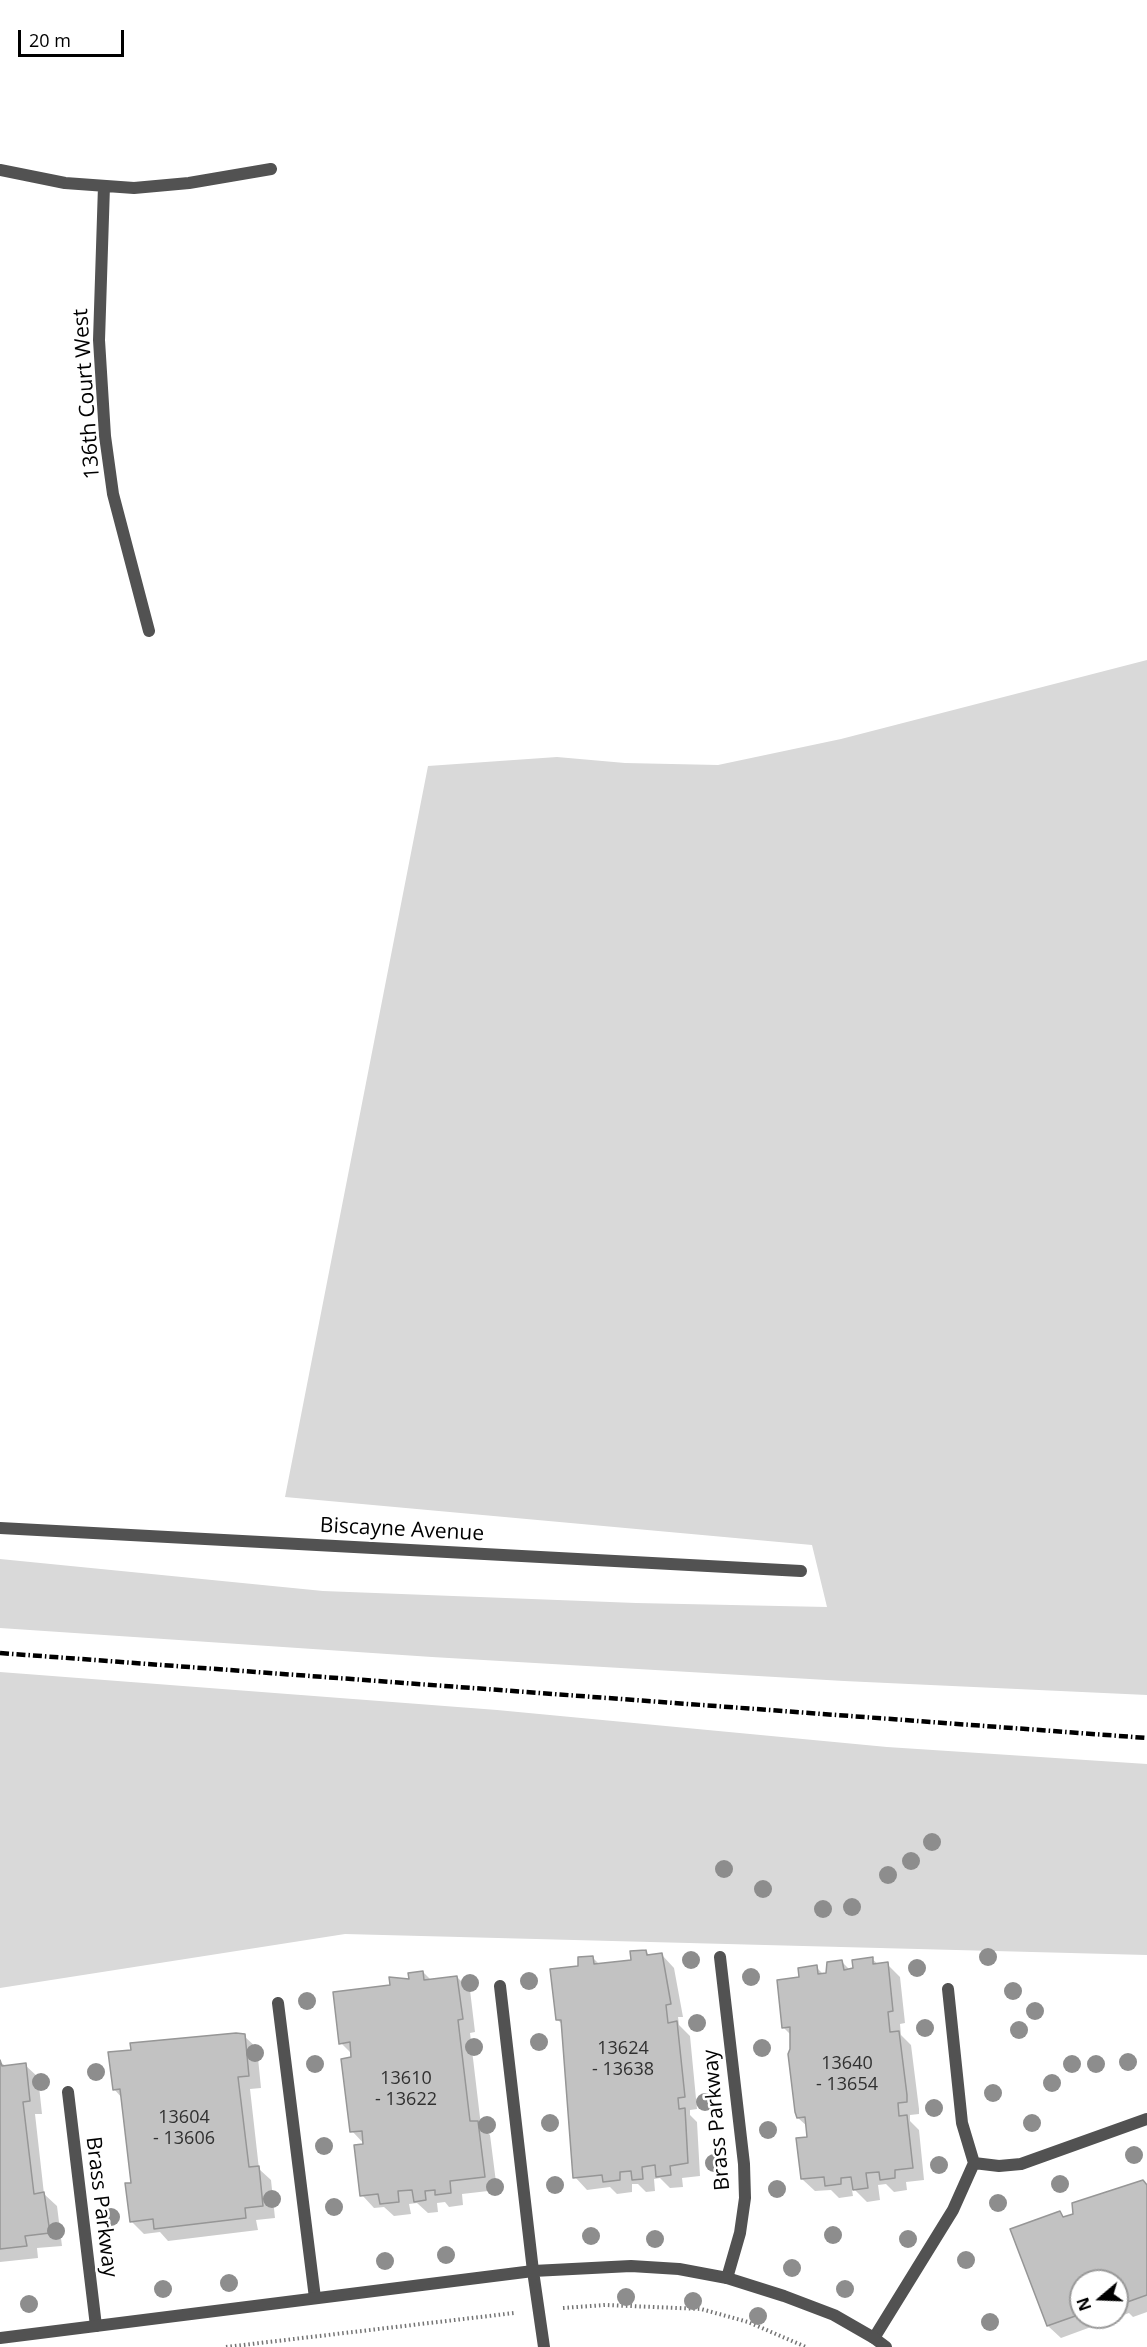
<!DOCTYPE html>
<style>
body{margin:0}
#map{position:relative;width:1147px;height:2347px;overflow:hidden;background:#fff;font-family:"Open Sans",sans-serif}
canvas{display:block}
.north{position:absolute;left:1069px;top:2269px;width:60px;height:60px;box-sizing:border-box;background:#fff;border:2px solid #999;border-radius:50%;rotate:251deg;font-size:16px;font-weight:700;line-height:24px;text-align:center;color:#000}
.north::after{content:'';display:block;margin:auto;width:21px;height:27px;background:#000;clip-path:polygon(50% 0,100% 100%,50% 72%,0 100%)}
.scale{position:absolute;left:18px;top:30px;width:106px;height:27px;box-sizing:border-box;border:3px solid #000;border-top:0;padding-left:8px;font-size:18px;line-height:21px;white-space:nowrap;color:#000;-webkit-text-stroke:4px #fff;paint-order:stroke}
</style>
<div id="map">
<canvas width="1147" height="2347"></canvas>
<div class="north">N</div>
<div class="scale">20 m</div>
</div>
<script>
const g = document.querySelector('canvas').getContext('2d');
g.lineJoin = 'round';
function fill(path, color) { g.fillStyle = color; g.fill(path, 'evenodd'); }
const shape = rows => new Path2D(rows.map(r => 'M' + r).join(''));
function trace(path, color, width, dash) { g.strokeStyle = color; g.lineWidth = width; g.lineCap = dash ? 'butt' : 'round'; g.setLineDash(dash || []); g.stroke(path); }
function write(font, color, halo, rows, align = 'center') {
  g.font = font + ' "Open Sans",sans-serif'; g.lineWidth = 5; g.setLineDash([]); g.textBaseline = 'middle'; g.strokeStyle = halo; g.fillStyle = color; for (const [text, x, y, turn = 0] of rows) {
    g.save(); g.translate(x, y); g.rotate((+turn || 0) * Math.PI / 180); g.textAlign = isNaN(turn) ? turn : align; if (halo) g.strokeText(text, 0, 0); g.fillText(text, 0, 0); g.restore();
  }
}
fill(shape([
 [1147,660,1147,1695,844,1681,432,1657,0,1628,0,1559,323,1591,636,1603,827,1607,812,1545,285,1497,428,766,557,757,625,763,718,765,841,739],
 [0,1672,497,1710,887,1747,1147,1764,1147,1955,345,1934,0,1988]
]), '#d9d9d9');
fill(shape([
 [645,1951,650,1956,662,1955,674,1968,683,2017,678,2017,679,2025,690,2036,697,2109,690,2110,690,2115,697,2122,700,2176,682,2178,683,2187,670,2188,660,2178,654,2179,655,2191,646,2192,638,2184,632,2184,632,2192,617,2194,610,2187,587,2190,575,2177,563,2025,557,2019,580,1967,592,1957,600,1965,632,1962],
 [872,1959,879,1965,887,1964,900,1977,905,2023,900,2024,901,2035,911,2045,919,2109,919,2114,910,2115,910,2121,919,2130,924,2180,906,2182,907,2190,894,2192,886,2184,878,2185,880,2200,867,2202,855,2190,852,2190,853,2196,839,2198,831,2190,815,2191,802,2179,809,2138,808,2127,798,2118,792,2036,783,2027,801,1979,816,1967,824,1975,842,1962,850,1970],
 [423,1972,431,1980,457,1977,470,1990,475,2032,470,2033,481,2126,490,2135,497,2190,462,2194,463,2205,449,2207,445,2202,437,2203,438,2212,428,2213,417,2203,409,2204,411,2214,394,2216,384,2207,374,2208,362,2195,366,2146,352,2131,353,2055,341,2043,391,1986,411,1980],
 [244,2036,257,2048,261,2088,250,2089,259,2169,271,2180,275,2218,256,2220,258,2230,168,2241,160,2232,144,2234,132,2222,133,2184,122,2098,114,2089],
 [0,2062,7,2067,25,2065,38,2077,42,2114,35,2114,44,2194,57,2206,62,2246,37,2248,38,2258,0,2262],
 [1147,2186,1147,2312,1133,2317,1129,2313,1061,2338,1048,2326,1012,2230,1060,2212,1065,2218],
 [1081,2281,1117,2281,1117,2317,1081,2317]
]), '#0003');
const building = shape([
 [646,1950,647,1955,662,1953,671,2004,666,2005,668,2023,677,2021,685,2097,678,2098,679,2109,685,2108,688,2163,670,2166,671,2175,656,2177,655,2165,642,2167,643,2179,632,2180,631,2171,620,2172,620,2180,603,2182,602,2175,573,2178,561,2020,556,2020,550,1969,578,1966,578,1957,593,1956,594,1964,631,1960,630,1951,646,1950],
 [873,1957,873,1964,888,1962,893,2011,888,2012,890,2032,899,2031,907,2095,907,2102,898,2103,899,2116,907,2115,913,2168,895,2170,895,2178,880,2180,879,2172,866,2173,868,2188,853,2190,851,2177,841,2178,841,2184,825,2186,824,2177,801,2179,796,2138,807,2137,805,2117,797,2118,795,2112,788,2054,790,2049,790,2027,782,2028,777,1980,799,1977,798,1968,817,1965,818,1974,826,1973,827,1962,842,1960,844,1970,853,1968,852,1960,873,1957],
 [423,1971,424,1980,457,1976,463,2019,458,2020,470,2121,478,2121,485,2177,450,2181,451,2193,435,2195,435,2190,425,2191,426,2200,414,2202,412,2190,398,2191,399,2202,380,2204,378,2194,360,2196,354,2145,363,2144,362,2131,350,2132,341,2059,351,2057,350,2042,339,2044,333,1992,390,1985,389,1977,409,1979,408,1973,423,1971],
 [236,2033,245,2034,249,2076,238,2077,249,2167,259,2166,263,2206,245,2208,246,2218,154,2229,153,2219,130,2222,125,2183,131,2183,120,2089,113,2090,108,2052,131,2050,130,2043,236,2033],
 [0,2060,2,2066,26,2063,30,2101,23,2102,34,2194,44,2192,50,2233,25,2236,27,2246,0,2249,0,2060],
 [1143,2180,1147,2185,1147,2295,1119,2305,1117,2300,1117,2281,1081,2281,1081,2314,1047,2326,1010,2229,1060,2211,1063,2217,1073,2214,1072,2203,1143,2180]
]);
fill(building, '#c2c2c2');
trace(building, '#969696', 1.5);
trace(shape([
 [563,2308,605,2305,701,2309,748,2322,806,2347],
 [226,2347,514,2313]
]), '#747474', 4, [1.5, 3]);
trace(shape([
 [720,1957,744,2164,745,2198,740,2233,727,2278],
 [500,1986,533,2271],
 [278,2003,315,2298],
 [68,2092,96,2326],
 [974,2163,999,2166,1021,2164,1147,2119],
 [874,2338,953,2210,974,2163,962,2123,948,1989]
]), '#525252', 12);
trace(shape([
 [0,170,65,183,134,188,189,183,271,169],
 [104,186,99,340,105,436,113,494,149,631],
 [0,1528,801,1571],
 [533,2271,544,2347],
 [0,2338,533,2271,631,2266,679,2269,727,2278,784,2296,834,2315,874,2338,886,2347]
]), '#525252', 12);
trace(shape([
 [0,1653,1147,1738]
]), '#000', 4.5, [9, 3, 1.5, 3]);
g.fillStyle = '#8d8d8d';
for (const [x, y] of [
 [932,1842],
 [911,1861],
 [724,1869],
 [888,1875],
 [763,1889],
 [852,1907],
 [823,1909],
 [988,1957],
 [691,1960],
 [917,1968],
 [751,1977],
 [529,1981],
 [470,1983],
 [1013,1991],
 [307,2001],
 [1035,2011],
 [697,2023],
 [925,2028],
 [1019,2030],
 [539,2042],
 [474,2047],
 [762,2048],
 [255,2053],
 [1128,2062],
 [315,2064],
 [1072,2064],
 [1096,2064],
 [96,2072],
 [41,2082],
 [1052,2083],
 [993,2093],
 [705,2102],
 [934,2108],
 [550,2123],
 [1032,2123],
 [487,2125],
 [768,2130],
 [324,2146],
 [1134,2155],
 [714,2163],
 [939,2165],
 [1060,2184],
 [555,2185],
 [495,2187],
 [777,2189],
 [272,2199],
 [998,2203],
 [334,2207],
 [111,2217],
 [56,2231],
 [833,2235],
 [591,2236],
 [655,2239],
 [908,2239],
 [446,2255],
 [966,2260],
 [385,2261],
 [792,2268],
 [229,2283],
 [163,2289],
 [845,2289],
 [626,2297],
 [693,2301],
 [29,2304],
 [758,2316],
 [990,2322]
]) { g.beginPath(); g.arc(x, y, 9, 0, 2 * Math.PI); g.fill(); }
write('18px', '#303030', null, [
 ["13624",623,2049],
 ["- 13638",623,2070],
 ["13640",847,2064],
 ["- 13654",847,2085],
 ["13610",406,2079],
 ["- 13622",406,2100],
 ["13604",184,2118],
 ["- 13606",184,2139]
]);
write('21px', '#000', '#fff', [
 ["136th Court West",87,394,-94],
 ["Biscayne Avenue",402,1530,3],
 ["Brass Parkway",717,2120,-95],
 ["Brass Parkway",101,2207,83]
]);
</script>
